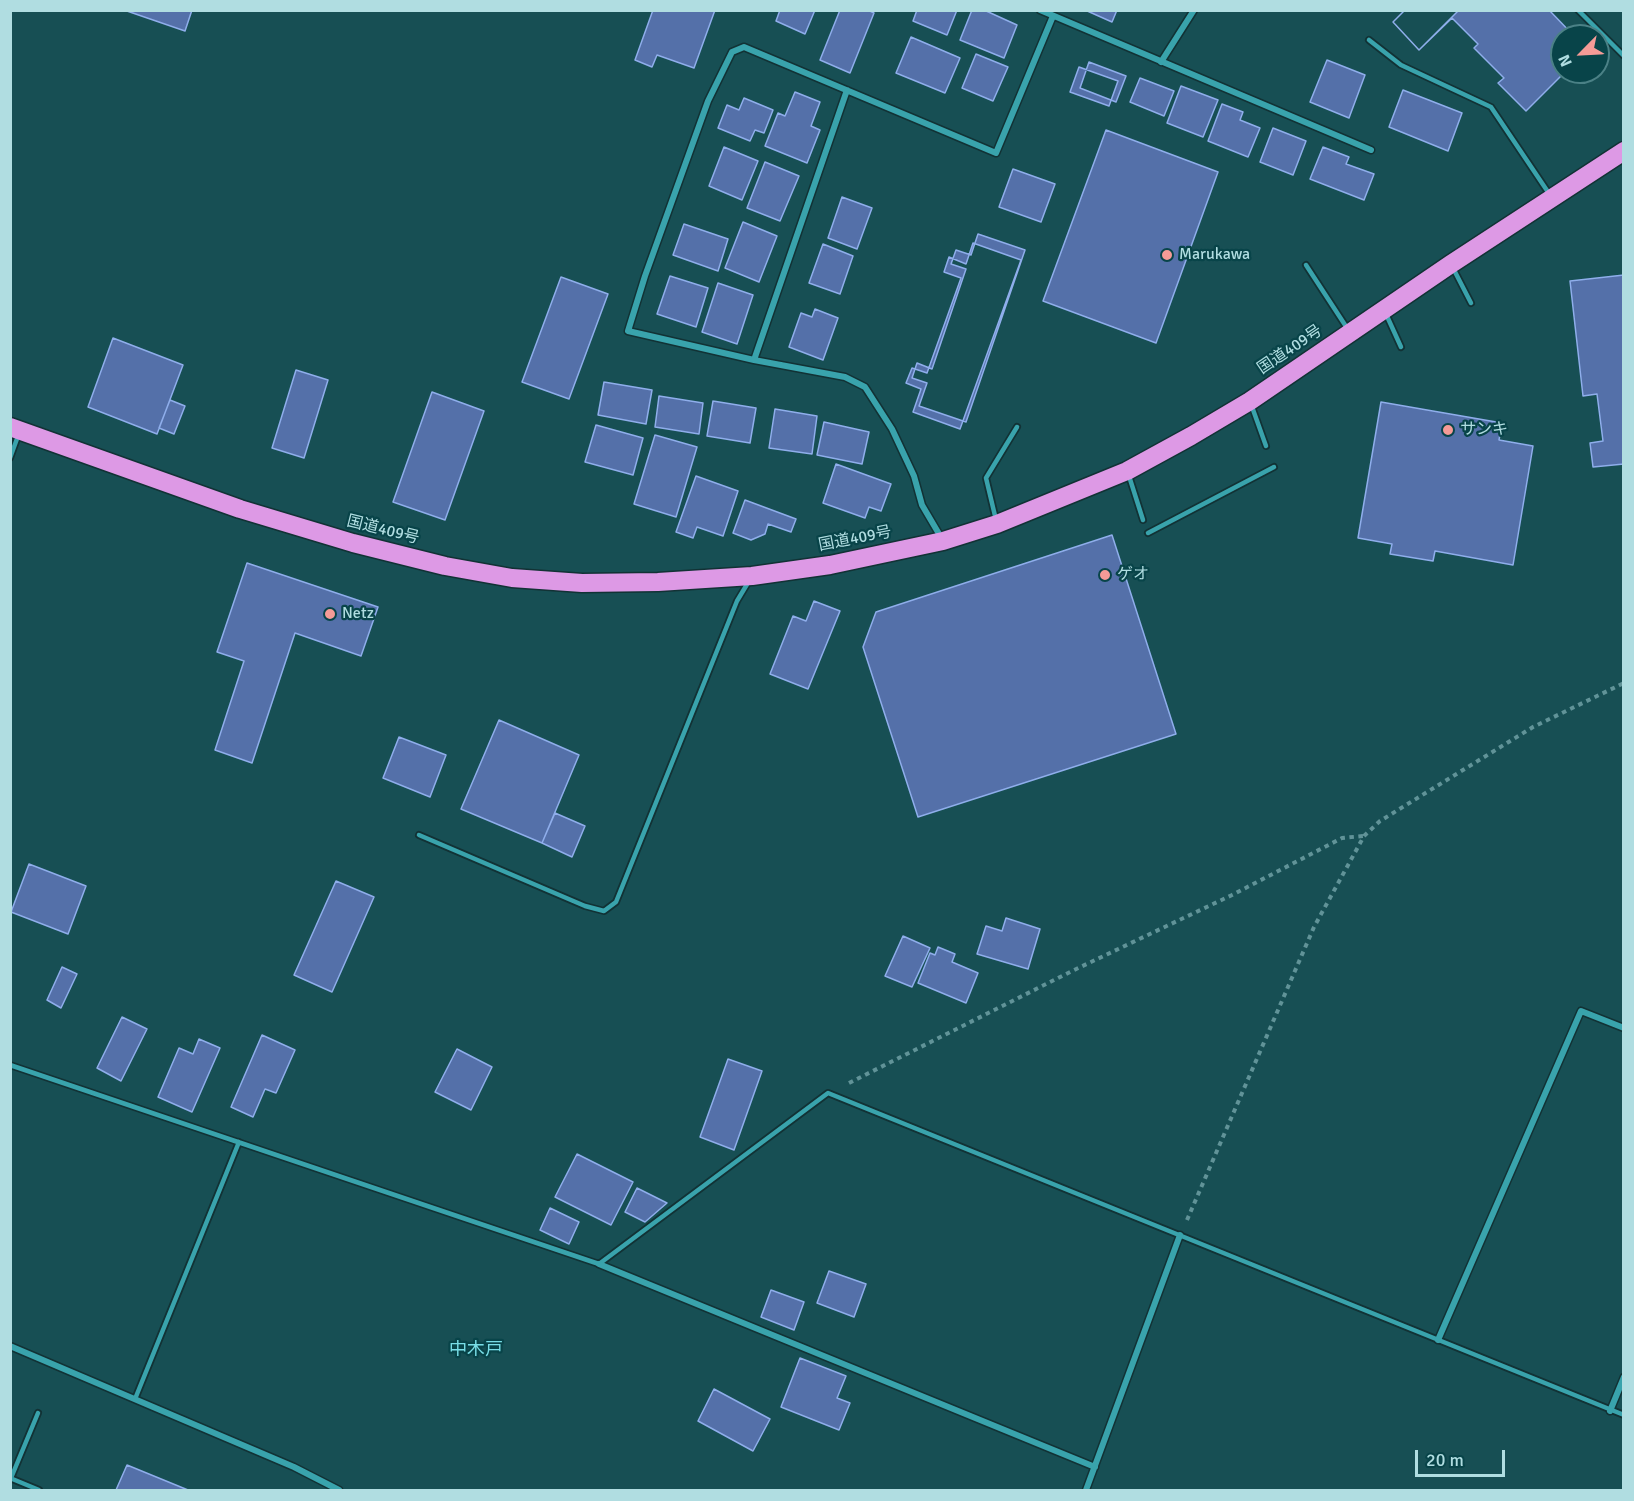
<!DOCTYPE html>
<meta charset="utf-8">
<style>
body{margin:0}
#map{position:relative;width:1634px;height:1501px;overflow:hidden;background:#174f54;font-family:Signika,sans-serif}
canvas{display:block}
.frame{position:absolute;inset:0;border:12px solid #b0dde1;pointer-events:none}
.north{position:absolute;left:1550px;top:24px;width:60px;height:60px;box-sizing:border-box;background:#084449;border:2px solid #4b8186;border-radius:50%;rotate:246deg;font-size:16px;font-weight:700;line-height:24px;text-align:center;color:#b0dde1}
.north::after{content:'';display:block;margin:auto;width:21px;height:27px;background:#f59b97;clip-path:polygon(50% 0,100% 100%,50% 72%,0 100%)}
.scale{position:absolute;left:1415px;top:1450px;width:90px;height:27px;box-sizing:border-box;border:3px solid #b0dde1;border-top:0;padding-left:8px;font-size:18px;line-height:21px;white-space:nowrap;color:#b0dde1;-webkit-text-stroke:4px #084449;paint-order:stroke}
</style>
<div id="map">
<canvas width="1634" height="1501"></canvas>
<div class="frame"></div>
<div class="north">N</div>
<div class="scale">20 m</div>
</div>
<script>
const g = document.querySelector('canvas').getContext('2d');
g.lineJoin = 'round';
function fill(path, color) { g.fillStyle = color; g.fill(path, 'evenodd'); }
const shape = rows => new Path2D(rows.map(r => 'M' + r).join(''));
function trace(path, color, width, dash) { g.strokeStyle = color; g.lineWidth = width; g.lineCap = dash ? 'butt' : 'round'; g.setLineDash(dash || []); g.stroke(path); }
function write(font, color, halo, rows, align = 'center') {
  g.font = font + ' Signika,"Noto Sans JP",sans-serif'; g.lineWidth = 4.5; g.setLineDash([]); g.textBaseline = 'middle'; g.strokeStyle = halo; g.fillStyle = color; for (const [text, x, y, turn = 0] of rows) {
    g.save(); g.translate(x, y); g.rotate((+turn || 0) * Math.PI / 180); g.textAlign = isNaN(turn) ? turn : align; if (halo) g.strokeText(text, 0, 0); g.fillText(text, 0, 0); g.restore();
  }
}
const building = shape([
 [124,10,192,10,185,31,124,10],
 [653,10,715,10,694,68,657,55,652,67,635,60,653,10],
 [780,10,815,10,805,34,776,21,780,10],
 [840,10,868,10,874,13,850,73,820,60,840,10],
 [917,10,957,10,947,35,913,21,917,10],
 [972,10,984,10,1017,25,1004,58,960,40,972,10],
 [1085,10,1117,10,1112,22,1085,10],
 [1405,10,1459,10,1419,50,1393,22,1405,10],
 [1405,10,1549,10,1574,36,1562,36,1562,72,1565,72,1526,111,1498,83,1504,78,1474,48,1478,44,1452,18,1419,50,1393,22,1405,10],
 [911,37,960,58,945,93,896,73,911,37],
 [976,54,1008,67,993,101,962,88,976,54],
 [1327,60,1365,75,1349,118,1310,102,1327,60],
 [1089,62,1126,76,1116,102,1080,88,1089,62],
 [1079,67,1118,81,1109,106,1070,92,1079,67],
 [1140,78,1174,91,1164,116,1130,102,1140,78],
 [1181,86,1218,100,1203,137,1167,123,1181,86],
 [1403,90,1462,113,1448,151,1389,127,1403,90],
 [795,92,820,102,811,126,820,130,807,163,765,146,778,113,785,116,795,92],
 [744,98,773,110,764,133,755,130,750,141,718,128,727,105,739,110,744,98],
 [1222,104,1243,112,1240,120,1260,128,1248,157,1208,141,1222,104],
 [1273,128,1306,141,1293,175,1260,162,1273,128],
 [1106,130,1218,172,1156,343,1043,301,1106,130],
 [724,147,758,161,742,200,709,186,724,147],
 [1323,147,1349,157,1346,164,1374,174,1364,200,1310,179,1323,147],
 [765,162,799,176,780,221,747,208,765,162],
 [1013,169,1055,184,1041,222,999,207,1013,169],
 [842,197,872,208,857,249,828,238,842,197],
 [743,222,777,236,759,282,725,268,743,222],
 [684,224,728,239,718,271,673,255,684,224],
 [978,234,1025,250,966,422,919,406,927,383,912,378,917,363,932,369,966,269,951,264,956,250,971,255,978,234],
 [973,243,1021,260,960,429,913,412,921,389,906,383,912,368,927,373,961,278,944,272,949,257,966,264,973,243],
 [823,244,853,256,840,294,809,283,823,244],
 [1624,275,1624,464,1593,467,1590,443,1603,441,1597,394,1583,396,1570,281,1624,275],
 [670,276,708,288,696,327,657,314,670,276],
 [561,277,608,294,569,399,522,382,561,277],
 [718,283,753,295,737,344,702,332,718,283],
 [815,309,838,318,823,360,789,347,801,313,812,317,815,309],
 [113,338,183,365,157,434,88,407,113,338],
 [296,370,328,380,304,458,272,448,296,370],
 [604,382,652,390,646,424,598,415,604,382],
 [432,392,484,411,445,520,393,502,432,392],
 [659,396,703,403,699,434,655,427,659,396],
 [170,400,185,406,174,434,159,428,170,400],
 [713,401,756,408,750,443,707,436,713,401],
 [1381,402,1502,423,1499,440,1533,446,1513,565,1435,551,1433,561,1390,554,1392,544,1358,538,1381,402],
 [775,409,817,416,812,454,769,448,775,409],
 [824,422,869,432,862,464,817,455,824,422],
 [596,425,643,438,633,475,585,462,596,425],
 [655,435,697,447,676,517,634,504,655,435],
 [836,464,891,484,881,511,869,507,865,518,823,503,836,464],
 [696,476,738,491,723,536,697,527,693,538,676,532,696,476],
 [745,500,796,519,791,532,768,524,765,534,751,540,733,533,745,500],
 [1112,535,1176,734,918,817,863,647,876,612,1112,535],
 [247,563,378,607,361,656,295,633,252,763,215,750,244,661,217,652,247,563],
 [814,601,840,611,808,689,770,674,793,616,806,621,814,601],
 [499,720,579,755,542,843,461,809,499,720],
 [399,737,446,755,430,797,383,778,399,737],
 [555,813,585,826,572,857,542,843,555,813],
 [29,864,86,886,68,934,11,912,29,864],
 [336,881,374,897,332,992,294,975,336,881],
 [1006,918,1040,929,1028,969,977,954,986,926,1002,931,1006,918],
 [903,936,930,948,912,987,885,976,903,936],
 [938,947,955,954,952,962,978,973,966,1003,918,983,930,953,935,955,938,947],
 [62,967,77,974,61,1008,47,1000,62,967],
 [122,1017,147,1029,121,1081,97,1068,122,1017],
 [262,1035,295,1050,276,1093,265,1089,253,1117,231,1107,262,1035],
 [199,1039,220,1048,192,1112,158,1097,179,1048,193,1054,199,1039],
 [457,1049,492,1067,471,1110,435,1092,457,1049],
 [728,1059,762,1071,734,1150,700,1137,728,1059],
 [577,1154,633,1182,611,1225,555,1197,577,1154],
 [637,1188,667,1203,645,1222,625,1212,637,1188],
 [550,1208,579,1222,569,1244,540,1230,550,1208],
 [829,1271,866,1284,854,1317,817,1303,829,1271],
 [771,1290,804,1302,794,1330,761,1317,771,1290],
 [800,1358,846,1376,837,1398,850,1403,839,1430,781,1407,800,1358],
 [714,1389,770,1419,753,1451,698,1421,714,1389],
 [127,1465,188,1490,116,1490,127,1465]
]);
fill(building, '#5470a9');
trace(building, '#8faeeb', 1.5);
const lane = shape([
 [1578,10,1624,56],
 [1369,40,1401,65,1491,107,1550,195],
 [1306,265,1347,328],
 [1453,268,1471,303],
 [1386,314,1401,347],
 [1251,404,1266,446],
 [10,458,18,436],
 [1129,476,1143,520],
 [996,520,986,478,1017,427],
 [1148,533,1274,467],
 [419,835,585,906,604,911,616,902,737,601,749,581],
 [10,1065,599,1264,828,1093,1624,1415],
 [135,1399,239,1142],
 [10,1478,39,1490],
 [11,1478,38,1413]
]);
const street = shape([
 [1040,10,1371,150],
 [1161,62,1194,10],
 [754,360,847,90],
 [942,539,922,505,914,476,892,429,865,387,845,377,754,360,628,331,645,276,708,101,732,52,744,47,996,153,1053,16],
 [599,1264,1095,1467],
 [1438,1340,1581,1011,1624,1028],
 [10,1346,294,1467,339,1490],
 [1610,1411,1624,1377],
 [1086,1490,1180,1235]
]);
const highway = shape([
 [10,427,240,509,353,543,445,566,512,578,582,583,658,582,752,576,830,565,943,541,997,524,1127,471,1191,436,1250,401,1451,264,1624,151]
]);
trace(lane, '#123235', 8);
trace(street, '#123235', 9);
trace(highway, '#123235', 21);
trace(shape([
 [849,1083,1072,971,1232,895,1342,838,1363,836],
 [1187,1220,1314,927,1364,836,1380,821,1533,727,1624,683]
]), '#619398', 4, [4.5, 4.5]);
trace(lane, '#39a3ac', 4.5);
trace(street, '#39a3ac', 6);
trace(highway, '#dd99e5', 18);
for (const [x, y, r, color] of [
 [1167,255,6,"#f59b97"],
 [1448,430,6,"#f59b97"],
 [1105,575,6,"#f59b97"],
 [330,614,6,"#f59b97"]
]) { const dot = new Path2D(); dot.arc(x, y, r, 0, 2 * Math.PI); g.fillStyle = color; g.fill(dot); trace(dot, '#084449', 2); }
write('16px', '#b0dde1', '#084449', [
 ["Marukawa",1179,255],
 ["サンキ",1460,430],
 ["ゲオ",1117,575],
 ["Netz",342,614]
], 'left');
write('16px', '#b0dde1', '#084449', [
 ["国道409号",1290,350,-34],
 ["国道409号",383,530,14],
 ["国道409号",855,539,-11]
]);
write('18px', '#78dde6', '#084449', [
 ["中木戸",476,1350]
]);
</script>
